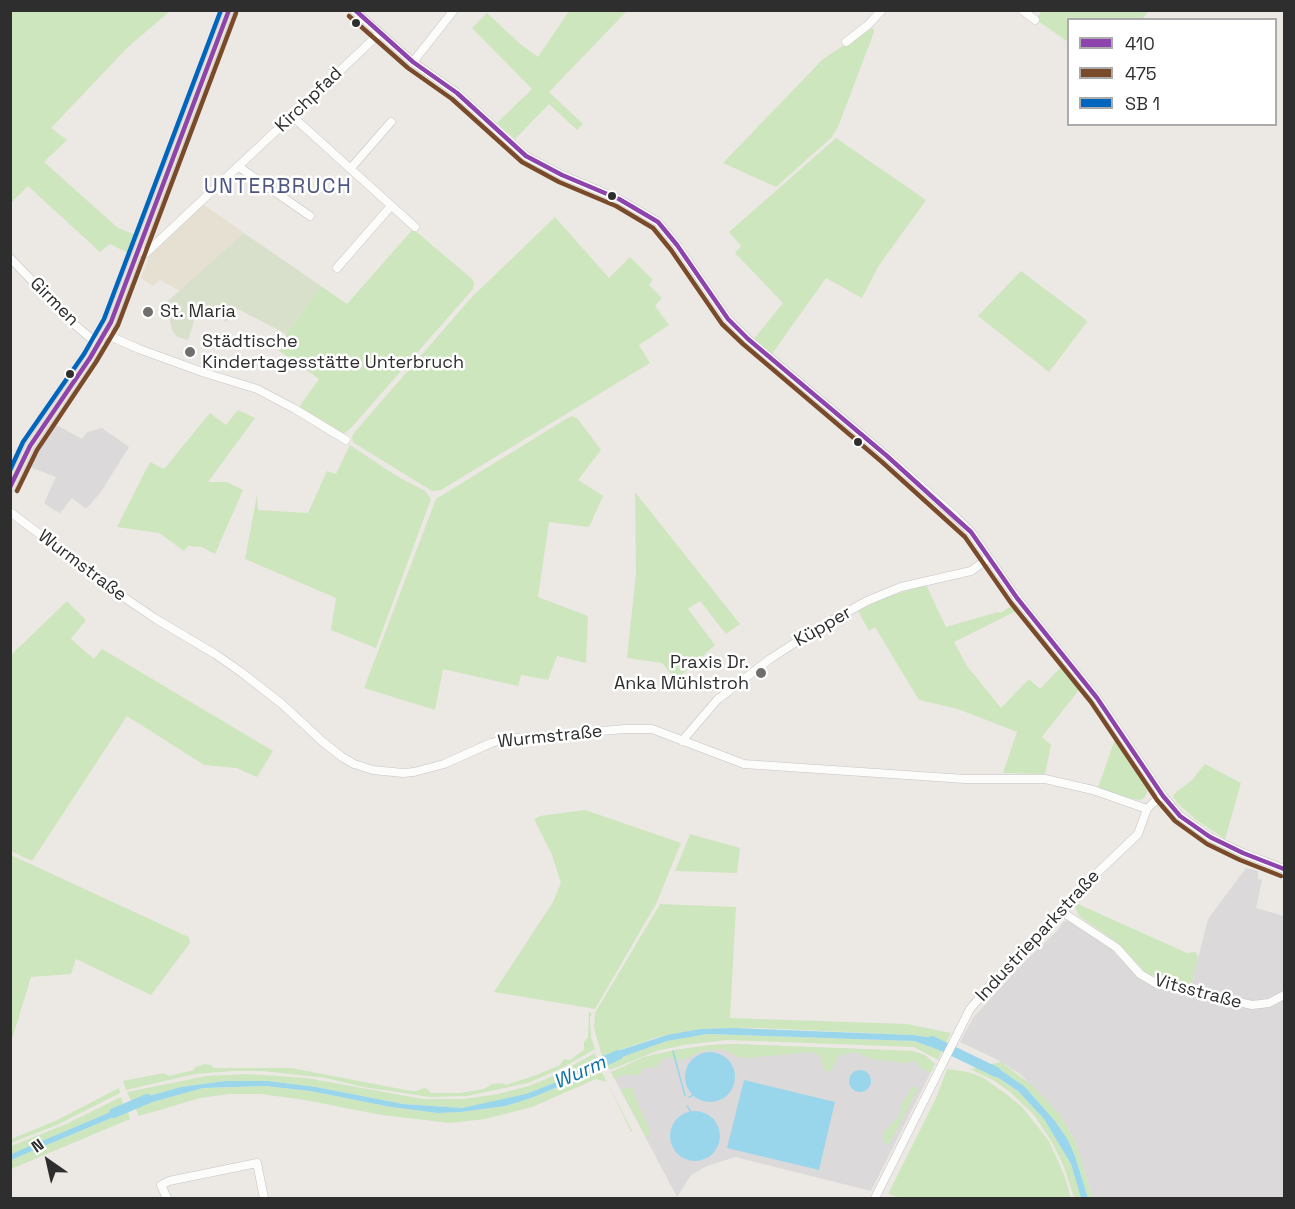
<!DOCTYPE html>
<meta charset="utf-8">
<style>
body{margin:0}
#map{position:relative;width:1295px;height:1209px;overflow:hidden;background:#ece8e4;font-family:"Space Grotesk",sans-serif}
canvas{display:block}
.frame{position:absolute;inset:0;border:12px solid #2e2e2e;pointer-events:none}
.legend{position:absolute;left:1067px;top:18px;width:210px;height:108px;box-sizing:border-box;background:#fff;border:2px solid #ababab;margin:0;padding:8px 10px;list-style:none;font-size:18px;color:#2e2e2e}
.legend li{display:flex;align-items:center;gap:12px;height:30px}
.legend b{width:30px;border:2px solid #ababab}
.north{position:absolute;left:18px;top:1131px;width:60px;height:60px;-webkit-text-stroke:4px #fff;paint-order:stroke;rotate:326deg;font-size:16px;font-weight:700;line-height:24px;text-align:center;color:#2e2e2e}
.north::after{content:'';display:block;margin:auto;width:21px;height:27px;background:#2e2e2e;clip-path:polygon(50% 0,100% 100%,50% 72%,0 100%)}
</style>
<div id="map">
<canvas width="1295" height="1209"></canvas>
<div class="frame"></div>
<ul class="legend">
<li><b style="height:8px;background:#8e44ad"></b>410</li>
<li><b style="height:8px;background:#7a4b2a"></b>475</li>
<li><b style="height:8px;background:#0065bd"></b>SB 1</li>
</ul>
<div class="north">N</div>
</div>
<script>
const g = document.querySelector('canvas').getContext('2d');
g.lineJoin = 'round';
function fill(path, color) { g.fillStyle = color; g.fill(path, 'evenodd'); }
const shape = rows => new Path2D(rows.map(r => 'M' + r).join(''));
function trace(path, color, width, dash) { g.strokeStyle = color; g.lineWidth = width; g.lineCap = dash ? 'butt' : 'round'; g.setLineDash(dash || []); g.stroke(path); }
function write(font, color, halo, rows, align = 'center') {
  g.font = font + ' "Space Grotesk",sans-serif'; g.lineWidth = 5; g.setLineDash([]); g.textBaseline = 'middle'; g.strokeStyle = halo; g.fillStyle = color; for (const [text, x, y, turn = 0] of rows) {
    g.save(); g.translate(x, y); g.rotate((+turn || 0) * Math.PI / 180); g.textAlign = isNaN(turn) ? turn : align; if (halo) g.strokeText(text, 0, 0); g.fillText(text, 0, 0); g.restore();
  }
}
fill(shape([
 [53,423,82,439,87,432,102,428,129,447,100,493,86,509,72,498,60,513,54,510,44,503,56,477,27,466],
 [1246,868,1258,871,1258,879,1262,880,1256,908,1284,916,1284,1198,1093,1198,1075,1141,1060,1115,1020,1074,996,1059,960,1042,973,1018,1021,965,1057,931,1064,921,1069,921,1107,945,1137,976,1151,986,1189,994,1208,919],
 [735,1044,912,1051,925,1055,935,1064,871,1191,735,1157,707,1166,691,1175,677,1197,611,1072,644,1057,675,1050,710,1045]
]), '#dcd9db');
fill(shape([
 [203,204,244,233,180,291,160,280,153,286,141,278,151,252]
]), '#e6e0d3');
fill(shape([
 [11,10,170,11,128,47,51,128,67,140,44,162,118,228,136,235,130,254,110,244,100,252,28,186,11,203],
 [569,11,627,11,549,92,583,124,577,130,549,104,515,139,497,123,532,89,472,28,487,13,519,43,538,57],
 [1041,11,1149,11,1142,19,1068,20,1068,42,1037,20],
 [870,28,874,29,874,32,838,127,831,138,776,187,723,163,823,59],
 [836,138,926,200,878,267,862,298,826,278,772,354,754,339,783,303,735,253,741,246,729,232],
 [555,217,609,278,630,257,653,280,649,285,662,298,655,306,669,325,639,345,650,363,441,490,432,491,354,443,352,440,353,434,471,298],
 [413,229,471,278,474,282,473,289,352,427,345,433,339,433,299,407,319,379,278,350,286,334,321,286,347,304],
 [1021,271,1085,319,1087,322,1049,372,978,316],
 [238,410,255,418,208,482,227,482,243,490,215,554,202,547,188,546,184,551,159,533,117,527,150,462,164,469,210,413,226,425],
 [571,416,577,418,601,450,578,480,603,496,589,527,549,522,538,597,588,616,586,663,557,656,548,680,521,675,518,686,443,669,435,710,364,688,436,499],
 [350,445,395,475,425,491,431,499,376,648,331,630,336,598,245,559,257,495,258,510,308,513,327,471,336,474],
 [635,492,740,624,726,634,700,601,688,609,715,645,676,680,662,663,627,658,636,573],
 [926,585,946,627,998,612,1001,613,1015,603,1020,609,954,642,967,666,1001,708,1029,679,1040,689,1064,664,1082,686,1042,737,1051,745,1045,774,1003,773,1017,732,958,709,919,700,875,627,869,631,858,611,884,598],
 [67,601,86,620,71,639,94,659,102,649,273,751,257,777,236,768,204,765,127,716,32,861,11,851,11,655],
 [1116,736,1147,784,1149,789,1144,798,1140,800,1125,798,1098,788],
 [1205,764,1241,783,1225,839,1195,819,1177,803,1173,796,1176,792,1191,781],
 [585,810,681,843,656,904,595,1009,494,992,553,902,561,883,552,855,534,819,540,816],
 [690,834,740,848,737,873,675,871],
 [11,855,184,935,189,937,190,943,151,995,76,959,71,974,31,977,11,1042],
 [660,904,736,907,730,1018,907,1024,951,1033,946,1043,934,1038,913,1035,759,1028,700,1029,658,1037,602,1056,594,1028,595,1013],
 [1078,904,1187,953,1196,952,1198,959,1192,982,1187,985,1147,974,1118,943,1079,916,1075,907],
 [589,1011,592,1014,590,1018,591,1037,595,1049,562,1068,528,1083,467,1096,430,1097,363,1087,326,1078,262,1071,232,1071,195,1074,126,1090,123,1081,164,1073,169,1076,194,1070,195,1067,204,1064,211,1065,213,1068,291,1068,411,1091,416,1091,424,1088,427,1089,431,1093,460,1093,484,1089,492,1084,502,1083,506,1085,539,1074,560,1065,564,1059,570,1060,584,1050,584,1042,588,1037],
 [708,1034,914,1041,942,1051,938,1060,914,1047,727,1040,684,1045,657,1051,610,1070,605,1063,667,1041],
 [735,1044,912,1051,925,1055,935,1064,931,1072,923,1070,915,1061,905,1063,872,1059,854,1052,838,1056,831,1071,825,1071,820,1056,812,1052,746,1058,738,1057,723,1049,702,1051,690,1057,678,1060,667,1057,660,1061,657,1067,643,1068,640,1075,623,1075,614,1079,611,1072,644,1057,675,1050,710,1045],
 [595,1053,597,1060,554,1083,519,1097,462,1108,403,1104,316,1087,268,1081,225,1081,181,1087,131,1101,127,1092,206,1076,248,1074,307,1078,423,1099,464,1099,498,1094,529,1086,553,1076],
 [1001,1062,1033,1086,1060,1115,1075,1141,1093,1198,1088,1198,1075,1156,1068,1140,1055,1121,1025,1087,992,1064],
 [599,1067,607,1082,632,1131,631,1132,607,1082,596,1079,532,1107,485,1119,450,1123,382,1115,299,1099,260,1094,229,1094,200,1098,139,1116,135,1107,203,1088,265,1086,310,1091,391,1107,438,1113,461,1112,506,1106,534,1097,595,1071],
 [982,1067,1018,1091,1044,1119,1071,1164,1081,1198,1074,1198,1064,1167,1053,1144,1034,1115,1010,1092,993,1080,970,1069],
 [947,1069,968,1072,982,1077,1005,1093,1022,1107,1049,1141,1065,1177,1071,1198,901,1198,888,1194,936,1098],
 [913,1086,918,1088,890,1143,886,1144,884,1142,884,1132,900,1116,901,1105],
 [119,1088,120,1093,57,1125,11,1143,11,1139,55,1121],
 [633,1088,638,1105,650,1130,650,1134,646,1137,620,1089],
 [121,1097,124,1107,11,1154,11,1146,66,1124],
 [128,1111,130,1119,11,1169,11,1160]
]), '#cee6be');
fill(shape([
 [244,233,321,286,286,334,236,308,226,322,202,304,190,315,194,321,188,340,177,337,172,330,168,311,161,307]
]), '#d8e0cc');
fill(shape([
 [733,1028,913,1035,934,1038,946,1043,942,1051,914,1041,708,1034,667,1041,605,1063,602,1056,667,1035,700,1029],
 '685 1077a25 25 0 1 1 50 0a25 25 0 1 1-50 0Z',
 [597,1060,599,1067,595,1071,534,1097,506,1106,461,1112,438,1113,391,1107,310,1091,265,1086,203,1088,135,1107,131,1101,181,1087,225,1081,268,1081,316,1087,403,1104,462,1108,526,1094,554,1083],
 [992,1064,1025,1087,1055,1121,1068,1140,1075,1156,1088,1198,1081,1198,1071,1164,1044,1119,1018,1091,982,1067],
 '849 1081a11 11 0 1 1 22 0a11 11 0 1 1-22 0Z',
 [744,1080,835,1102,819,1170,727,1148],
 [125,1106,128,1111,11,1160,11,1154],
 '670 1136a25 25 0 1 1 50 0a25 25 0 1 1-50 0Z'
]), '#99d6ec');
trace(shape([
 [673,1051,685,1096],
 [689,1097,694,1095],
 [687,1106,691,1112]
]), '#99d6ec', 1.5);
trace(shape([
 [932,1041,996,1072],
 [586,1070,618,1055],
 [114,1113,147,1099]
]), '#99d6ec', 10);
const minor = shape([
 [354,10,413,62,457,93,526,156,562,175,619,199,658,222,677,245,728,319,748,339,887,456,955,516,971,532,1017,598,1097,698,1163,796,1180,816,1210,837,1243,853,1284,869],
 [1022,10,1035,20],
 [846,42,868,25,882,10],
 [413,62,454,10],
 [292,116,415,227],
 [239,167,310,216],
 [351,168,391,122],
 [139,251,146,253,379,34],
 [10,258,74,324,94,341,100,343],
 [337,268,391,206],
 [106,332,112,337,139,349,205,373,257,389,295,409,346,440],
 [10,512,125,598,156,619,215,654,241,672,282,704,323,742,342,757,354,764,373,770,403,773,414,772,444,764,491,743,506,739,625,729,652,729,744,764,965,779,1045,779,1093,790,1147,809],
 [682,741,717,700,770,659,813,631,867,601,901,587,971,571,989,558],
 [1061,911,1117,948,1140,974,1157,984,1252,1005,1269,1003,1284,995],
 [167,1198,161,1185,169,1181,257,1163,264,1198],
 [875,1198,970,1009,992,983,1039,935,1075,894,1138,834,1147,809,1153,803,1163,796]
]);
const major = shape([
 [10,488,30,446,90,358,111,322,229,10]
]);
trace(minor, '#c5c4c5', 9);
trace(major, '#c6c5c4', 10);
trace(minor, '#fcfcfb', 8);
trace(major, '#e8e4d6', 9);
trace(shape([
 [355,10,413,62,457,93,526,156,562,175,619,199,658,222,677,245,728,319,748,339,887,456,971,532,1017,598,1097,698,1163,796,1180,816,1210,837,1243,853,1284,869],
 [10,487,30,446,90,358,111,322,229,10]
]), '#8e44ad', 4.5);
trace(shape([
 [349,16,408,68,452,99,522,162,559,182,616,206,653,228,671,250,722,324,743,344,882,462,965,537,1011,603,1091,702,1157,800,1175,821,1207,844,1240,860,1281,876],
 [17,491,37,450,96,362,118,325,236,13]
]), '#7a4b2a', 4.5);
trace(shape([
 [10,470,23,442,84,354,104,319,221,10]
]), '#0065bd', 4.5);
for (const [x, y, r, color] of [
 [356,23,5,"#2e2e2e"],
 [612,196,5,"#2e2e2e"],
 [148,312,6,"#706f6e"],
 [190,352,6,"#706f6e"],
 [70,374,5,"#2e2e2e"],
 [858,442,5,"#2e2e2e"],
 [761,673,6,"#706f6e"]
]) { const dot = new Path2D(); dot.arc(x, y, r, 0, 2 * Math.PI); g.fillStyle = color; g.fill(dot); trace(dot, '#fff', 2); }
write('18px', '#2e2e2e', '#fff', [
 ["Kirchpfad",309,100,-44],
 ["Girmen",54,302,45],
 ["Wurmstraße",82,566,37],
 ["Küpper",823,627,-30],
 ["Wurmstraße",550,737,-6],
 ["Industrieparkstraße",1038,936,-47],
 ["Vitsstraße",1198,992,15]
]);
write('18px', '#2e2e2e', '#fff', [
 ["St. Maria",160,312],
 ["Städtische",202,342],
 ["Kindertagesstätte Unterbruch",202,363],
 ["Praxis Dr.",749,663,"right"],
 ["Anka Mühlstroh",749,684,"right"]
], 'left');
write('italic 20px', '#0d6fa3', '#fff', [
 ["Wurm",580,1073,-24]
]);
g.letterSpacing = '1.5px';
write('21px', '#4d5680', '#fff', [
 ["UNTERBRUCH",278,187]
]);
g.letterSpacing = '0px';
</script>
